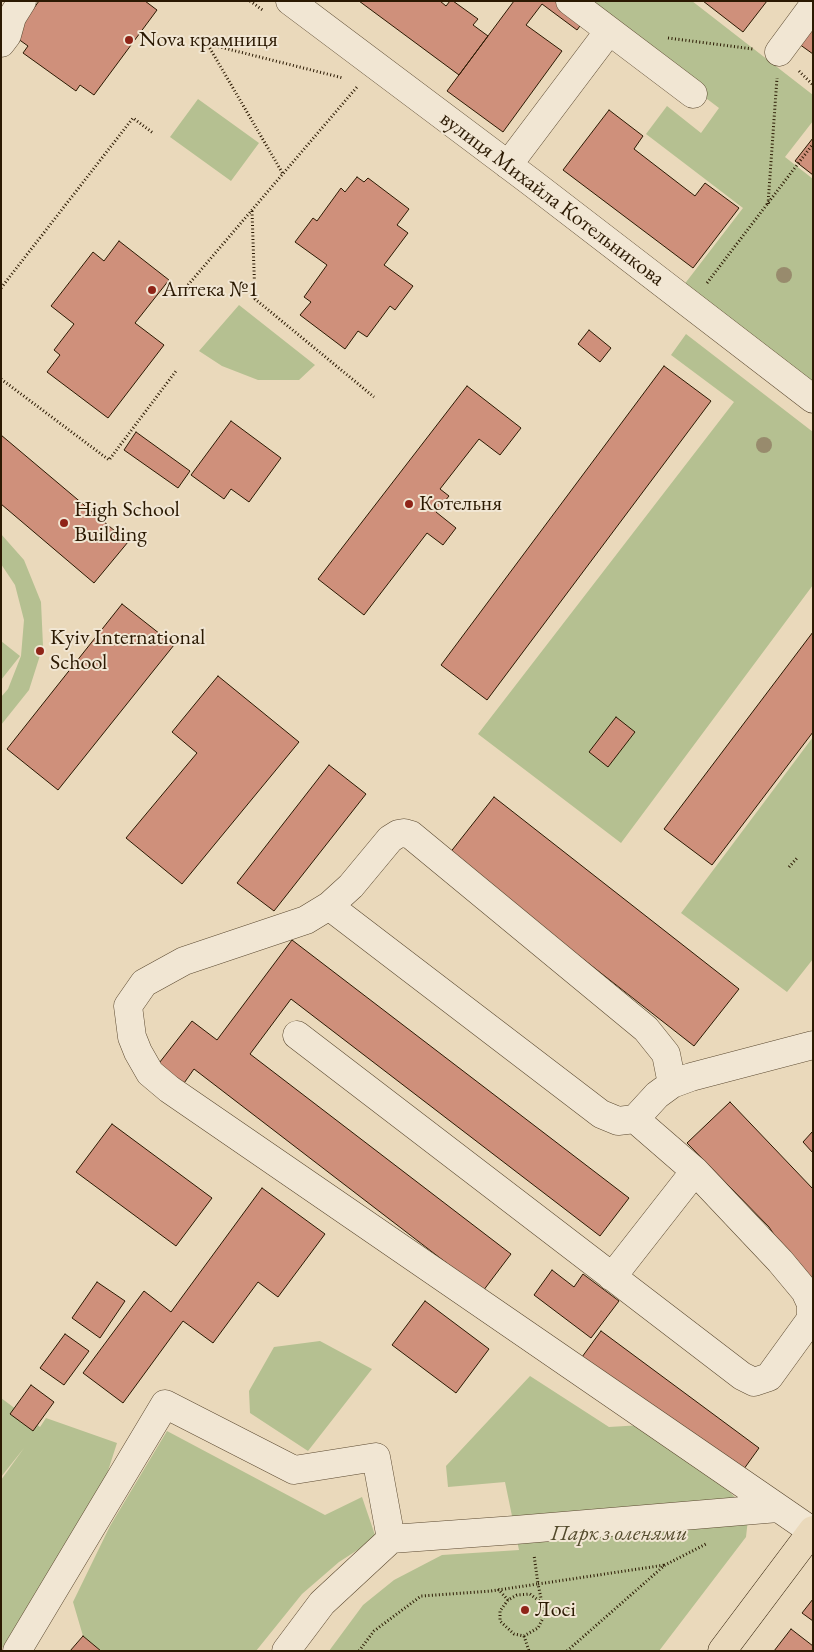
<!DOCTYPE html>
<meta charset="utf-8">
<style>
body{margin:0}
#map{position:relative;width:814px;height:1652px;overflow:hidden;background:#ead9bb;font-family:"EB Garamond",serif}
canvas{display:block}
.frame{position:absolute;inset:0;border:2px solid #2b1902;pointer-events:none}
</style>
<div id="map">
<canvas width="814" height="1652"></canvas>
<div class="frame"></div>
</div>
<script>
const g = document.querySelector('canvas').getContext('2d');
g.lineJoin = 'round';
function fill(path, color) { g.fillStyle = color; g.fill(path, 'evenodd'); }
const shape = rows => new Path2D(rows.map(r => 'M' + r).join(''));
function trace(path, color, width, dash) { g.strokeStyle = color; g.lineWidth = width; g.lineCap = dash ? 'butt' : 'round'; g.setLineDash(dash || []); g.stroke(path); }
function write(font, color, halo, rows, align = 'center') {
  g.font = font + ' "EB Garamond",serif'; g.lineWidth = 4; g.setLineDash([]); g.textBaseline = 'middle'; g.strokeStyle = halo; g.fillStyle = color; for (const [text, x, y, turn = 0] of rows) {
    g.save(); g.translate(x, y); g.rotate((+turn || 0) * Math.PI / 180); g.textAlign = isNaN(turn) ? turn : align; if (halo) g.strokeText(text, 0, 0); g.fillText(text, 0, 0); g.restore();
  }
}
fill(shape([
 [578,1,692,1,813,95,813,121,785,157,813,179,813,394,680,290,743,208,646,134,667,106,701,133,719,108],
 [198,99,259,143,231,181,170,137],
 [239,305,315,365,299,380,258,380,222,366,199,351],
 [686,334,813,432,813,585,621,843,478,734,734,402,671,355],
 [1,534,24,560,41,602,43,646,29,690,1,725,1,697,8,689,21,656,24,620,15,585,1,564],
 [1,641,20,656,1,680],
 [813,737,813,959,787,992,681,913],
 [320,1341,372,1369,308,1451,250,1413,249,1391,274,1347],
 [530,1376,609,1427,642,1425,715,1478,739,1501,748,1519,746,1537,659,1651,329,1651,363,1605,394,1580,442,1555,519,1550,505,1482,448,1487,446,1466],
 [1,1398,40,1427,46,1418,117,1443,107,1474,1,1650,1,1480,24,1448,1,1477],
 [167,1431,325,1515,362,1497,376,1538,339,1562,302,1594,256,1651,101,1651,83,1636,73,1602,110,1526]
]), '#b5c091');
const building = shape([
 [39,1,145,1,157,10,94,95,80,85,76,91,23,53,28,46,14,36,39,1],
 [359,1,440,1,446,6,450,1,453,1,478,19,473,25,488,36,459,75,359,1],
 [514,1,561,1,585,19,577,30,542,4,526,25,562,51,503,132,447,91,514,1],
 [703,1,767,1,743,32,703,1],
 [813,12,813,54,792,39,813,12],
 [609,110,643,136,634,149,695,196,705,183,739,208,693,268,563,170,609,110],
 [813,138,813,175,795,161,813,138],
 [357,177,364,182,368,178,409,209,397,225,408,233,384,265,413,286,395,310,390,306,367,337,358,331,345,349,300,315,311,302,304,297,327,265,295,242,313,218,317,221,341,188,345,192,357,177],
 [119,241,169,280,135,323,164,345,108,418,47,372,60,355,54,350,74,324,51,306,93,252,104,261,119,241],
 [589,330,611,348,600,362,578,344,589,330],
 [664,366,711,401,487,700,441,665,664,366],
 [467,386,521,428,500,455,479,439,440,489,449,496,436,512,456,528,443,545,427,533,364,615,318,579,467,386],
 [231,421,281,458,249,502,231,489,224,499,191,475,231,421],
 [136,432,190,471,178,488,124,450,136,432],
 [1,435,128,542,94,583,1,504,1,435],
 [122,604,174,645,58,790,7,749,122,604],
 [813,632,813,732,712,865,664,829,813,632],
 [218,676,299,742,182,884,126,838,197,753,172,732,218,676],
 [616,717,635,732,608,767,589,752,616,717],
 [329,765,366,794,274,911,237,883,329,765],
 [494,797,739,989,694,1046,449,854,494,797],
 [292,940,629,1198,600,1236,291,999,250,1054,511,1254,483,1291,194,1069,182,1086,156,1067,192,1021,217,1040,292,940],
 [730,1102,813,1189,813,1293,769,1227,687,1143,730,1102],
 [112,1124,212,1198,176,1246,76,1172,112,1124],
 [813,1131,813,1153,803,1142,813,1131],
 [262,1188,325,1234,278,1297,258,1282,213,1343,183,1321,123,1403,83,1373,144,1291,171,1312,262,1188],
 [552,1270,574,1287,583,1274,619,1301,591,1338,534,1295,552,1270],
 [97,1282,125,1301,100,1338,72,1318,97,1282],
 [425,1301,489,1349,456,1393,392,1345,425,1301],
 [601,1331,759,1448,741,1473,582,1357,601,1331],
 [65,1334,89,1351,64,1385,40,1368,65,1334],
 [31,1385,54,1402,33,1431,10,1414,31,1385],
 [813,1599,813,1621,802,1613,813,1599],
 [791,1629,813,1646,813,1651,774,1651,791,1629],
 [83,1636,101,1651,70,1651,83,1636]
]);
fill(building, '#cf907b');
trace(building, '#2b1902', 1);
const minor = shape([
 [290,1,531,182,813,399],
 [570,1,693,94],
 [1,43,7,35,12,17,22,1],
 [779,52,813,6],
 [508,165,609,31],
 [329,906,601,1114,618,1121,635,1119,657,1095,672,1084,691,1077,813,1045],
 [297,1035,742,1376,754,1382,769,1377,811,1319,811,1304,805,1291,780,1261,695,1171,635,1119],
 [672,1084,666,1054,646,1029,411,835,404,833,398,834,390,839,351,886,329,906,306,920,184,961,144,983,128,1006,132,1037,138,1052,150,1073,169,1089,812,1531],
 [612,1277,695,1171],
 [17,1651,165,1404,294,1470,376,1457,391,1539],
 [286,1651,322,1603,391,1539,515,1530,778,1508]
]);
const major = shape([
 [722,1651,813,1530]
]);
trace(minor, '#5b4930', 29);
trace(major, '#2b1902', 29);
trace(shape([
 [250,1,264,11],
 [668,38,753,49],
 [208,44,343,78],
 [208,45,283,174],
 [799,71,813,85],
 [768,204,777,78],
 [252,211,255,299,374,397],
 [707,283,813,144],
 [188,285,357,87],
 [1,288,133,118,153,133],
 [1,379,109,460,176,371],
 [789,867,797,858],
 [498,1589,508,1600],
 [542,1603,530,1594,517,1595,508,1600,500,1611,500,1621,514,1634,524,1636,538,1628,545,1614,542,1603,538,1584,665,1565],
 [524,1636,529,1651],
 [359,1651,374,1631,421,1596,491,1591,538,1584,534,1555],
 [567,1651,665,1565,706,1544]
]), '#2b1902', 3, [1, 2.5]);
trace(minor, '#f1e6d3', 28);
trace(major, '#ead9bb', 28);
g.fillStyle = '#988b6d';
for (const [x, y] of [
 [784,275],
 [764,445]
]) { g.beginPath(); g.arc(x, y, 8, 0, 2 * Math.PI); g.fill(); }
for (const [x, y, r, color] of [
 [129,40,5,"#8f2418"],
 [152,290,5,"#8f2418"],
 [409,504,5,"#8f2418"],
 [64,523,5,"#8f2418"],
 [40,651,5,"#8f2418"],
 [525,1610,5,"#8f2418"]
]) { const dot = new Path2D(); dot.arc(x, y, r, 0, 2 * Math.PI); g.fillStyle = color; g.fill(dot); trace(dot, '#f1e6d3', 2); }
write('22px', '#2b1902', '#f1e6d3', [
 ["Nova крамниця",139,40],
 ["Аптека №1",162,290],
 ["Котельня",419,504],
 ["High School",74,510],
 ["Building",74,535],
 ["Kyiv International",50,638],
 ["School",50,663],
 ["Лосі",535,1610]
], 'left');
write('22px', '#2b1902', '#f1e6d3', [
 ["вулиця Михайла Котельникова",552,199,37]
]);
write('italic 22px', '#544b2d', '#f1e6d3', [
 ["Парк з оленями",619,1534]
]);
</script>
